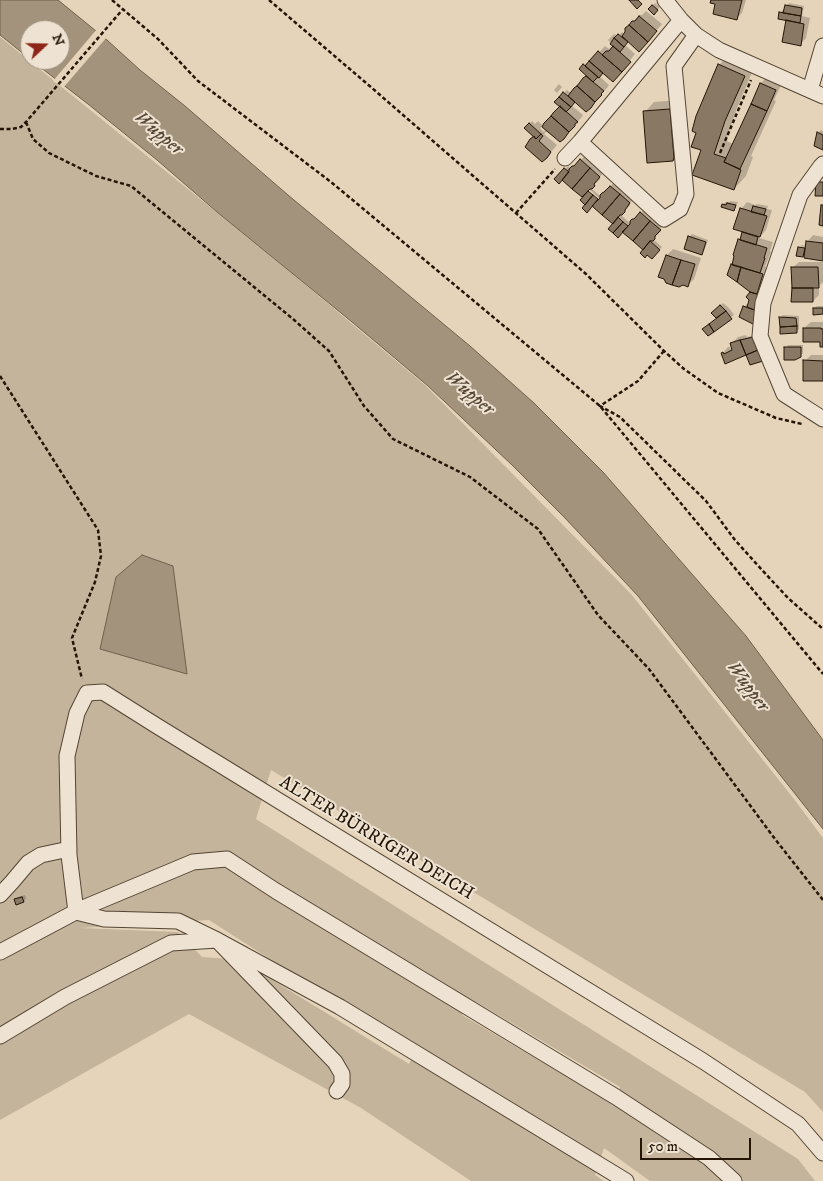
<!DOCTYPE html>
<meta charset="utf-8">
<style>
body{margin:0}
#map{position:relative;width:823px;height:1181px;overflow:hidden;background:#e5d4b9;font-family:"IM FELL DW Pica",serif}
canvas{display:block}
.north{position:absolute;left:20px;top:20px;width:50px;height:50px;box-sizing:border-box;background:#eee3d2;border:1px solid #9d9181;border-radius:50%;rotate:69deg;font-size:14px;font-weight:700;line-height:20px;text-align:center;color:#241507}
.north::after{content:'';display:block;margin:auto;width:18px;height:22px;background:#8f2418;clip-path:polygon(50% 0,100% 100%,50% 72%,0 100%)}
.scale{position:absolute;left:640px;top:1138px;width:111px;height:22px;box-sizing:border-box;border:2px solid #241507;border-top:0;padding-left:6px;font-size:15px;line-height:18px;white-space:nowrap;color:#241507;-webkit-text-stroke:4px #eee3d2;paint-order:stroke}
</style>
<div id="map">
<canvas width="823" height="1181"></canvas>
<div class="north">N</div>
<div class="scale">50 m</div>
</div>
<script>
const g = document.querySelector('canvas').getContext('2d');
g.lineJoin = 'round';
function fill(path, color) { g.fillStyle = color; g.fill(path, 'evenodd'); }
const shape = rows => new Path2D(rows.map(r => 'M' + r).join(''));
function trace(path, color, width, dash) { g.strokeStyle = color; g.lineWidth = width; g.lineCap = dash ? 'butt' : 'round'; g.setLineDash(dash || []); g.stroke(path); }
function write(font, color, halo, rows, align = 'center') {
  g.font = font + ' "IM FELL DW Pica",serif'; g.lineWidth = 4; g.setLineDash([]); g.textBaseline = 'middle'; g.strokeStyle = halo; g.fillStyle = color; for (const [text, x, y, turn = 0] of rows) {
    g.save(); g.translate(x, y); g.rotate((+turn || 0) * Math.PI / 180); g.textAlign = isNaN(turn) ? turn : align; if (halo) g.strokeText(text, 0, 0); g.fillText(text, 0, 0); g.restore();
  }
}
fill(shape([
 [0,37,283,266,425,385,631,594,794,799,823,838,823,1112,805,1092,271,770,256,819,798,1159,815,1181,650,1181,604,1148,595,1175,604,1181,471,1181,361,1108,189,1014,0,1120],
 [209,920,415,1052,409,1064,240,960,202,957,178,932,80,928],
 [476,1002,620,1087,615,1105,462,1015]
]), '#c4b49b');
const water = shape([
 [0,0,58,0,107,40,140,70,185,106,288,195,470,346,534,403,603,472,746,636,823,740,823,829,638,596,565,518,512,465,428,386,352,322,217,212,157,160,88,104,31,60,60,60,60,30,30,30,30,59,0,35,0,0],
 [142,555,173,566,187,674,100,649,116,577,142,555]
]);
fill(water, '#a3937c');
trace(water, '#70614d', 1);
fill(shape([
 [97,29,107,37,63,88,53,81]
]), '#e5d4b9');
fill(shape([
 [713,0,746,0,742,13,736,19],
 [655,3,660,7,654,13,650,9],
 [789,3,804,6,802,16,810,18,806,38,800,45,787,20,780,13,783,10,785,11,786,6],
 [646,11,662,24,645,44,629,41,625,45,635,54,619,74,603,71,599,76,609,85,607,88,586,110,575,101,571,105,583,115,581,118,560,140,548,130,544,134,557,145,547,157,529,124,532,121,535,124,538,121,543,126,540,128,544,132,561,106,556,101,567,90,572,94,588,76,580,69,586,63,588,64,605,46,609,49,613,45,608,40,614,34,618,36,622,32,625,34,633,22,639,15,642,15],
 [732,52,756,63,737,108,726,141,734,144,761,83,767,77,782,83,774,100,776,101,751,156,753,157,746,176,734,189,702,150,719,65],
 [559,84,562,87,557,93,554,90],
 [679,100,682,150,673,160,645,112,654,102],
 [821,130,823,131,823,149,818,133],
 [587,154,605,170,600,177,600,179,591,188,600,196,617,180,636,197,630,203,630,205,621,215,630,223,647,207,666,223,660,229,661,231,653,239,662,247,652,258,648,246,593,204,587,204,584,197,562,178,556,179,568,166,571,169],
 [589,189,604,203,602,204,587,191],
 [730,201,738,202,736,207,734,210,723,204,726,202,729,202],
 [747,202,755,205,757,204,768,206,767,209,772,210,766,230,759,238,773,242,770,251,771,252,765,267,769,268,763,287,758,291,765,294,761,309,741,316,744,307,747,304,749,305,751,299,747,297,751,292,732,265,733,263,739,240,744,231,741,209],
 [692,234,708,240,704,251,701,253,689,237],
 [813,235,823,237,823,260,805,253,803,255,799,248,811,250,811,248,800,246,802,245,806,246,807,242],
 [673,249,701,258,694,279,688,285,667,255],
 [799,262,823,262,823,282,819,286,819,295,813,301,792,268],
 [723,303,729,308,734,315,708,334,718,318,713,313],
 [817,306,823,306,823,313,814,308],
 [783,315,799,316,799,329,796,332,780,318],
 [811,322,823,322,823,346,821,340,804,328],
 [746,335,747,337,755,335,746,353,726,362,722,354,728,347,730,347,730,349,733,348,732,343,738,337],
 [788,345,803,345,803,353,800,356,785,348],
 [811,355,823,355,823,380,805,361],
 [25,895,26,898,24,901,15,900,18,897]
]), '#0003');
const building = shape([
 [629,0,638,0,642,4,637,9,629,0],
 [711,0,742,0,737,20,713,14,715,4,710,3,711,0],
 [652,5,658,10,654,15,648,9,652,5],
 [785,5,802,8,801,16,783,13,785,5],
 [779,12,801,16,800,23,778,19,779,12],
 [639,16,657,31,648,42,629,25,632,21,635,21,639,16],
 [786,20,804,24,801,46,782,42,786,20],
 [629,25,648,42,639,52,622,36,625,32,625,28,629,25],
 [618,34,628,42,624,47,614,38,618,34],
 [614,38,624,47,620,52,610,44,614,38],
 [613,46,631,62,622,72,602,55,606,51,609,51,613,46],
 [598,51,622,72,613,82,589,61,598,51],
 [589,61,603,73,599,78,585,66,589,61],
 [583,64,598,77,593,82,579,69,583,64],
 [718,64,745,76,725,121,714,154,726,158,724,162,741,170,734,190,692,175,701,150,691,147,696,133,692,131,696,116,718,64],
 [586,76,604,91,601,94,602,95,595,102,577,86,583,78,586,76],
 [760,83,776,90,767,111,751,104,760,83],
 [577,86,595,102,591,108,586,112,568,96,574,88,577,86],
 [563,92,575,102,571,107,559,97,563,92],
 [559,97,571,107,566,112,554,102,559,97],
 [751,104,767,111,740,169,724,162,751,104],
 [560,106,578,122,575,124,575,126,569,132,551,116,553,113,560,106],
 [670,109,674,158,673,161,647,163,643,111,670,109],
 [551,116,569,132,564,139,560,142,542,127,544,123,551,116],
 [529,123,541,134,536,139,524,128,529,123],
 [817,132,823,135,823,150,814,146,817,132],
 [541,134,543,136,539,141,551,152,547,158,542,162,525,147,530,139,534,136,536,139,541,134],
 [580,159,590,168,572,189,562,180,569,171,569,169,572,166,574,166,580,159],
 [564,168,569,172,559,184,554,179,564,168],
 [590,168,600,177,594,184,595,186,592,189,590,189,582,197,572,189,590,168],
 [816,182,823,182,823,196,815,196,816,182],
 [610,186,620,194,602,215,592,206,600,198,600,195,602,193,604,192,610,186],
 [588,191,593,195,585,205,580,200,588,191],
 [620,194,630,203,625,210,625,212,622,215,620,215,613,224,602,215,620,194],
 [593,195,598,199,587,213,582,208,593,195],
 [727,203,736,205,734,211,721,207,722,204,726,205,727,203],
 [821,205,823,205,823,226,819,225,821,205],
 [753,206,766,209,764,215,751,212,753,206],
 [740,208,767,216,760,237,733,229,740,208],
 [640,212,650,221,633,241,622,232,630,224,630,221,632,219,634,219,640,212],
 [618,217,623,222,613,233,608,229,618,217],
 [650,221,661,230,655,236,655,239,653,241,650,241,643,250,633,241,650,221],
 [623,222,628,226,618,238,613,233,623,222],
 [742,232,758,237,756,245,740,240,742,232],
 [688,236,706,242,702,255,684,249,688,236],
 [738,239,767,248,764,258,765,258,760,273,732,265,734,256,733,255,738,239],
 [650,241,660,250,652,259,647,255,645,258,640,253,650,241],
 [806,241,823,243,823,261,804,258,806,241],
 [798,247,805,248,803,257,796,256,798,247],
 [666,255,681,260,672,285,666,283,664,279,658,277,666,255],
 [681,260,695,264,688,287,683,285,679,287,672,285,681,260],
 [731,264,741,267,737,282,727,275,731,264],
 [741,267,763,274,757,294,750,292,737,282,741,267],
 [791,267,818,267,819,288,792,288,791,267],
 [792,288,813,288,813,302,791,302,792,288],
 [750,292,763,296,759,312,747,307,749,300,746,297,750,292],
 [720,305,726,311,716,318,711,313,720,305],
 [743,306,760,312,755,325,739,317,743,306],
 [813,308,823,308,823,314,813,315,813,308],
 [726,311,732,319,714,332,709,324,726,311],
 [779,317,796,318,797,326,780,327,779,317],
 [709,324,714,332,708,336,702,329,709,324],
 [797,326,797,333,780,334,780,327,797,326],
 [803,328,821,328,821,329,823,329,823,347,820,347,820,342,803,342,803,328],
 [753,337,758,350,746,355,740,340,753,337],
 [740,340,746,355,725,364,721,353,723,352,724,354,732,350,730,343,740,340],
 [784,347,801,347,801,357,795,360,784,360,784,347],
 [758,350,763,361,750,365,746,355,758,350],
 [803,360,823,361,823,381,803,381,803,360],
 [22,897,24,902,16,905,14,899,22,897]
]);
fill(building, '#887864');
trace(building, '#241507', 1);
const minor = shape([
 [665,0,681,20,696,35,719,50,823,96],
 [810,90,823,46],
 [580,142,664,219,680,209,686,194,674,66,696,35],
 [565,158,580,142,681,20],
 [823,164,821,166,800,195,763,303,760,336,784,394,823,419],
 [0,895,12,882,28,863,41,855,69,849],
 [0,952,83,908,193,862,227,859,276,891,616,1097,709,1158,734,1181],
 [0,1036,65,997,171,943,217,940,340,1007,626,1181],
 [337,1091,342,1084,342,1074,335,1062,217,940,178,921,104,919,76,912,69,855,67,756,77,713,87,693,103,692,157,726,703,1061,798,1124,823,1153]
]);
trace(minor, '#544534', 17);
trace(shape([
 [112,0,158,39,198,81,331,182,600,406,823,674],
 [269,0,372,88,586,274,664,351,684,369,718,393,776,418,802,424],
 [26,122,33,139,49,153,96,176,131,186,293,319,329,351,364,406,393,439,470,477,538,529,598,615,649,669,775,839,823,900],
 [0,129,12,129,21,127,26,122,123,9],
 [720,153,751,80],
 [516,213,555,169],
 [664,351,638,381,600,406,620,417,706,501,735,540,762,570,788,598,823,629],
 [0,376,98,530,101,556,95,582,72,638,82,679]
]), '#241507', 2.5, [4, 2.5]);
trace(minor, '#eee3d2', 15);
write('18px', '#241507', '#eee3d2', [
 ["ALTER BÜRRIGER DEICH",376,839,31]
]);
write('italic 19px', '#574736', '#eee3d2', [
 ["Wupper",158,134,40],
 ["Wupper",469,394,40],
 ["Wupper",747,687,53]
]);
</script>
